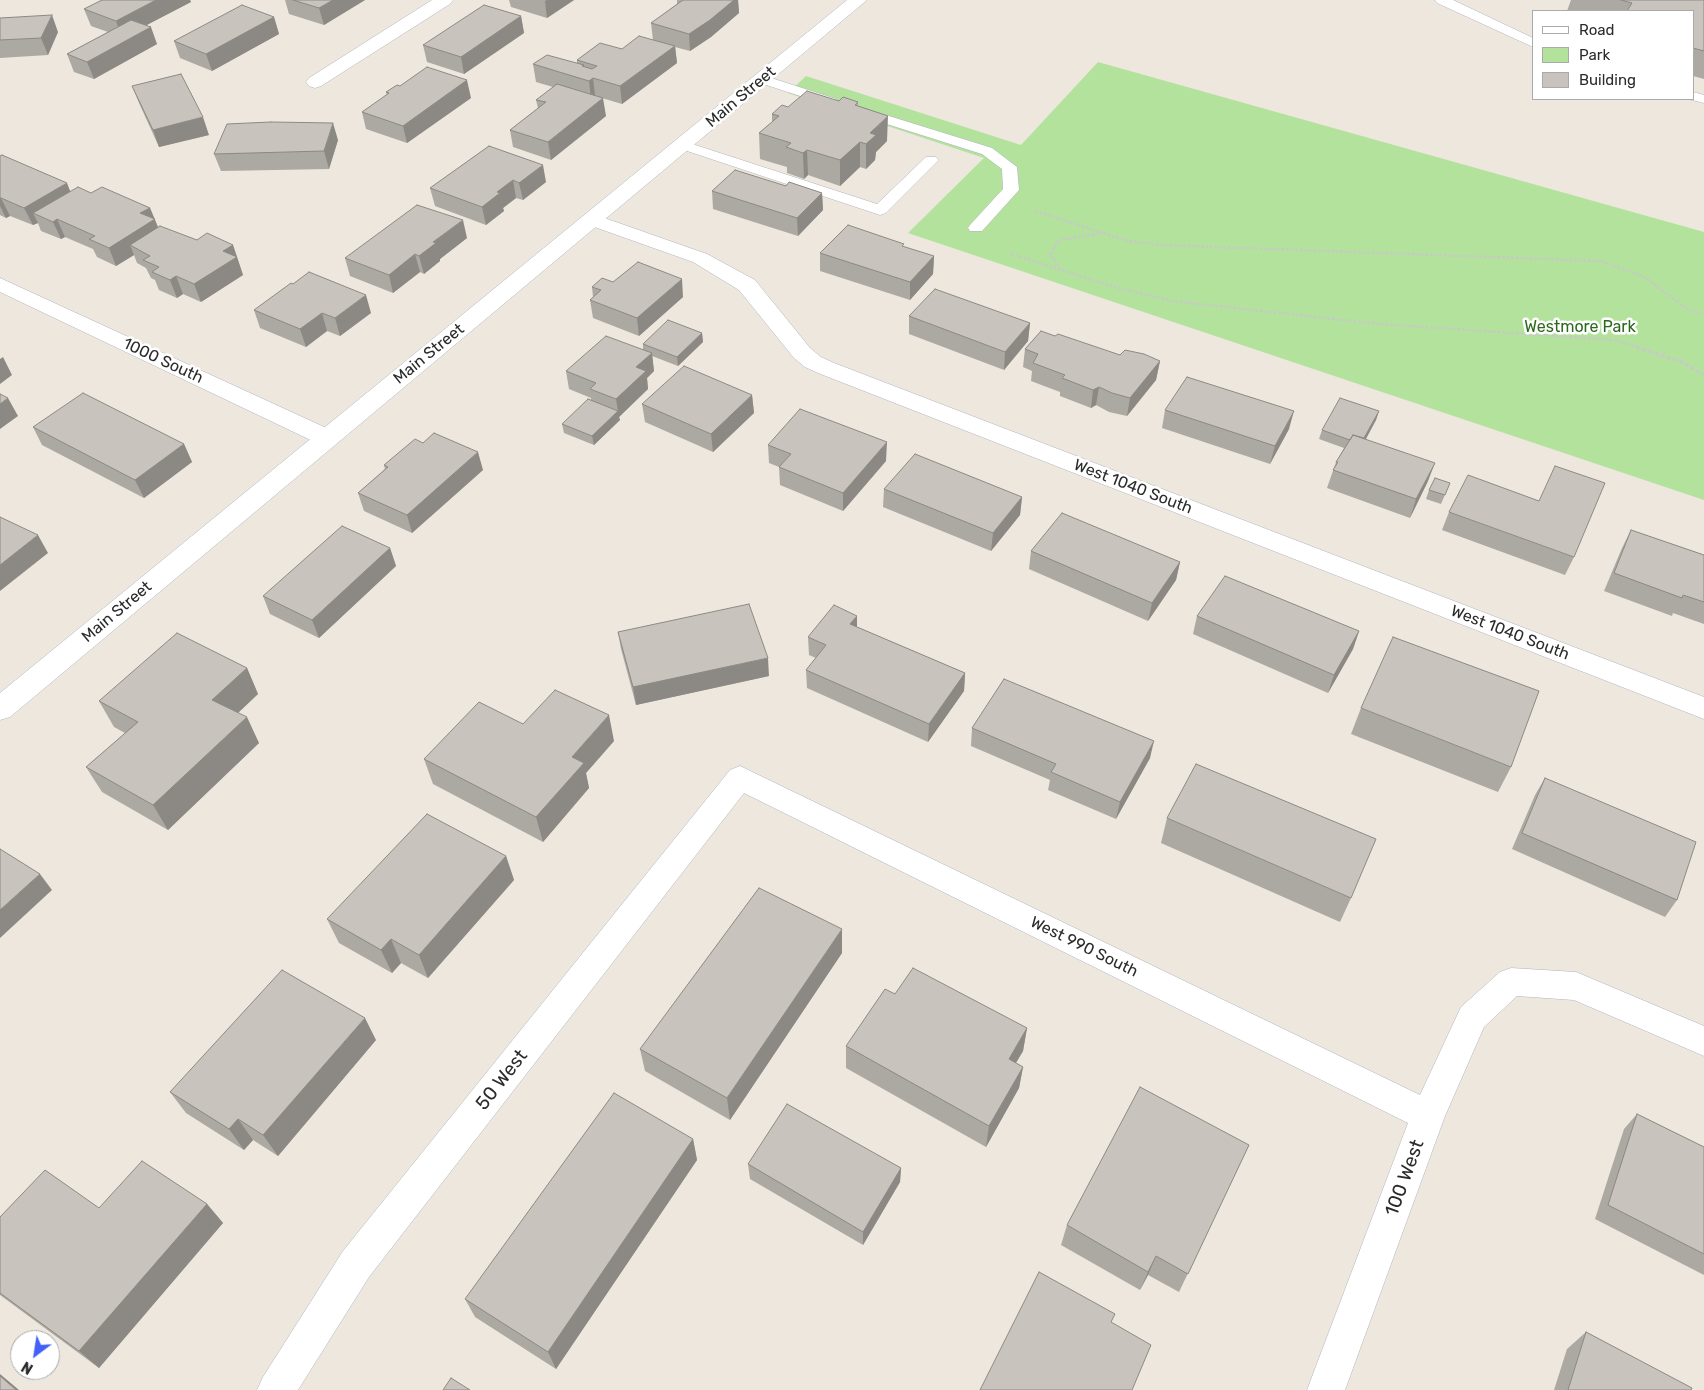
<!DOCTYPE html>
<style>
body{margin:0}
#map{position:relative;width:1704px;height:1390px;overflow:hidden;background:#ede7de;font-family:Rubik,sans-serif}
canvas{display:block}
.legend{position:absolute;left:1532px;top:10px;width:162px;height:90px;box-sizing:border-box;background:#fff;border:1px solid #aaa;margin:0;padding:6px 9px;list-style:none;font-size:15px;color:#2b2b2b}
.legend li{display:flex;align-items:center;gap:10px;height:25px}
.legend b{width:25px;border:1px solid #aaa}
.north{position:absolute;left:10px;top:1330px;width:50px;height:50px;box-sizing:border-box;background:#fff;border:1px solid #aaa;border-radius:50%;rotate:211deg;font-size:14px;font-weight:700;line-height:20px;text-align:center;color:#2b2b2b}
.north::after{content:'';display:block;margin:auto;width:18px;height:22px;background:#4261f6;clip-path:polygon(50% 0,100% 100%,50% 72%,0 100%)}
</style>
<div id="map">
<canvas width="1704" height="1390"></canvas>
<ul class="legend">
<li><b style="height:6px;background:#fff"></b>Road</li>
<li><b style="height:14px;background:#b3e29c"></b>Park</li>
<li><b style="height:14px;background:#c8c4bd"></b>Building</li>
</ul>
<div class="north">N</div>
</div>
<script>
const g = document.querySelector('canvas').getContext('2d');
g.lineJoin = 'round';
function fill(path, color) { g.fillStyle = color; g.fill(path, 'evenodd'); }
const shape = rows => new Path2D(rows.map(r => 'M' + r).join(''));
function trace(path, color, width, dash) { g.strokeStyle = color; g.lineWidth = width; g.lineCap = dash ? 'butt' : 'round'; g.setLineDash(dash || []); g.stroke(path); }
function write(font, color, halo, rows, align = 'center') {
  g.font = font + ' Rubik,sans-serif'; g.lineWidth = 5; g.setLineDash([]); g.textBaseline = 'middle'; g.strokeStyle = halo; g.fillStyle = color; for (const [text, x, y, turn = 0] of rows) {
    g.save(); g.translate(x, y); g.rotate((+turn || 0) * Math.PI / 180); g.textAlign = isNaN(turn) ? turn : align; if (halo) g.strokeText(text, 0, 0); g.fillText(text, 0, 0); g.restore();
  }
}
fill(shape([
 [1098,62,1704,232,1704,500,908,233,984,158,788,93,806,76,1021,145]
]), '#b3e29c');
const service = shape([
 [1435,0,1453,0,1533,38,1533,47,1437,3,1435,0],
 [762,75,836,99,838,102,836,105,831,106,757,82,755,79,757,76,762,75],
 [1693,92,1704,95,1704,103,1688,99,1693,99,1693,92],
 [860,107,992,148,1017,167,1019,190,982,231,970,231,968,228,970,225,1003,189,1002,169,982,154,855,114,853,111,855,108,860,107],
 [683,141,877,204,926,157,936,157,939,160,886,213,880,215,678,148,676,145,678,142,683,141]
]);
const minor = shape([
 [432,0,453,0,450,4,321,86,315,88,309,86,306,82,309,78,432,0],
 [593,214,707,254,755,280,810,348,821,357,834,363,1704,697,1704,719,818,373,805,367,794,358,739,290,693,262,586,224,583,220,586,216,593,214],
 [0,278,335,432,339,438,335,444,327,446,319,444,0,292,0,278],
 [740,766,1420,1095,1461,1007,1500,972,1511,968,1576,972,1704,1026,1704,1056,1574,1000,1517,996,1484,1027,1445,1116,1345,1390,1307,1390,1408,1123,744,793,369,1277,298,1390,257,1390,263,1377,343,1251,730,770,740,766]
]);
const tertiary = shape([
 [847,0,867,0,10,717,0,720,0,693,847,0]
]);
trace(service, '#b1b4bf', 1);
trace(minor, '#b1b4bf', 1);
trace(tertiary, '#b1b4bf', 1);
trace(shape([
 [1035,211,1128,241,1159,245,1601,261,1643,276,1687,309,1704,315],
 [1011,254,1115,287,1173,301,1380,324,1615,340,1640,348],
 [1060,269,1050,254,1059,240,1104,233]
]), '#c8c8c8', 2.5, [2.5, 2]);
trace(shape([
 [1636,347,1682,362,1704,375]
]), '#c8c8c8', 3, [4, 2.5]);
fill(service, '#fff');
fill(minor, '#fff');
fill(tertiary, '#fff');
fill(shape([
 [102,0,190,0,191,2,146,25,157,44,94,79,74,72,67,54,108,32,91,26,84,9],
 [285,0,365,0,324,25,289,14],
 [509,0,574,0,547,18,511,7],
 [677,0,738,0,739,13,711,37,690,51,675,47,677,63,622,104,595,96,606,116,551,160,513,147,510,130,538,108,536,100,553,87,536,82,533,64,577,63,577,60,622,49,653,40,651,23,677,4],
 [1571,0,1704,0,1704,79,1693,76,1693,11,1567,11],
 [521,16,524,33,464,74,427,62,423,45],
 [274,17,279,34,212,71,180,58,174,41],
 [0,18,58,32,48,55,0,58],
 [132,86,209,135,159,147,139,103],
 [400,86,471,98,407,143,366,129,362,112,387,95,386,92],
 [839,101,858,102,858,107,887,141,876,152,875,160,866,169,860,167,840,186,808,175,804,179,787,173,787,167,760,159,759,133,772,122,772,114,788,107],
 [338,140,329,169,221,171,214,154],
 [489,146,546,182,523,200,516,198,503,208,504,211,486,225,435,206,430,188],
 [0,156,70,191,91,193,150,208,158,227,197,240,233,245,243,275,201,302,183,294,177,298,159,290,155,280,151,278,146,268,137,263,134,255,116,266,97,257,93,249,65,237,61,239,41,231,38,223,33,225,10,216,6,218,0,215],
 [786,186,822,193,823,210,798,236,713,209,712,191],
 [467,238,440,259,440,261,424,274,420,272,393,293,350,276,345,258],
 [820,253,934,256,933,274,910,300,820,271],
 [613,282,683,297,639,336,593,318,590,300,593,297,592,287],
 [254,310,371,313,340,336,327,331,306,347,260,328],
 [909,316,1030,323,1028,341,1004,370,909,334],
 [702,333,703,342,678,366,652,356,654,371,647,378,648,389,619,417,620,420,594,445,564,433,562,424,591,401,591,398,569,389,566,371,643,350,643,344],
 [1055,336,1120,355,1160,361,1156,380,1127,416,1109,412,1096,405,1091,408,1060,396,1060,392,1031,381,1032,371,1023,367,1025,349],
 [752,395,754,413,713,452,645,422,642,404],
 [1165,410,1289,429,1270,464,1162,428],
 [1379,411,1376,420,1366,439,1428,481,1410,518,1327,488,1336,462,1344,448,1319,439,1322,430],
 [33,427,184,444,192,462,144,498,42,445],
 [768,445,886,461,843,511,780,485,779,467,769,463],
 [384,465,483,470,412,533,364,511,358,493,385,469],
 [1450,483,1441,504,1426,499,1429,490],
 [884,489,1022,497,1020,515,991,551,883,507],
 [1449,512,1574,557,1565,575,1442,530],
 [1631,530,1704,555,1704,624,1673,613,1672,616,1604,591,1622,548],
 [390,548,396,566,319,638,270,614,263,596],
 [1031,551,1180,562,1176,580,1148,621,1029,569],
 [857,616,857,627,965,673,964,691,928,742,807,688,806,670,816,658,809,655,808,637],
 [1197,616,1359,631,1353,649,1328,693,1193,634],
 [618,632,769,676,636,705,621,649],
 [247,668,258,694,238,713,259,743,168,830,102,792,86,767,125,733,114,727,99,701],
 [1361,708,1511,767,1498,792,1351,734],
 [523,724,614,741,586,773,589,788,543,842,433,784,424,759],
 [972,728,1150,758,1116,819,1048,790,1050,780,971,746],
 [1545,778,1677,900,1665,917,1512,849,1535,795],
 [1167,818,1351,898,1340,922,1161,843],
 [506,856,514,880,428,978,401,963,392,973,339,943,327,919],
 [842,953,730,1120,645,1071,640,1049],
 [895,994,1027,1028,1023,1051,1016,1063,1023,1067,1019,1088,986,1147,846,1068,846,1046],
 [376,1040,278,1156,253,1140,244,1150,186,1113,170,1092],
 [1637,1114,1704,1147,1704,1275,1595,1219,1624,1129],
 [693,1139,697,1160,556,1369,475,1317,465,1299],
 [1249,1145,1179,1292,1148,1275,1140,1290,1061,1245,1067,1225],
 [748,1164,901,1168,900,1182,863,1245,750,1179],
 [207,1204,223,1223,99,1368,0,1295,0,1217],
 [1586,1332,1691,1390,1554,1390,1567,1349]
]), '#aca9a3');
fill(shape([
 [156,0,190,0,191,2,122,38,116,21],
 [333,0,365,0,324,25,319,8],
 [547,0,574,0,547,18,545,1],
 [734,0,738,0,739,13,711,37,690,51,689,34],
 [52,15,58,32,48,55,41,38],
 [521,16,524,33,464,74,461,57],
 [274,17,279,34,212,71,206,54],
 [151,27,157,44,94,79,87,62],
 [675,46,677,63,622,104,620,86],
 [593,78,595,95,591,99,589,81],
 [467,80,471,98,407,143,403,126],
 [603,98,606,116,551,160,548,142],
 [888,116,887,141,876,152,875,160,866,169,866,144,870,133],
 [203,117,209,135,159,147,153,130],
 [333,123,338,140,329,169,324,151],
 [860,142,860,167,840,186,840,160],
 [807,150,808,175,804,179,803,153],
 [543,165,546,182,523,200,519,183],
 [513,180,516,198,503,208,504,211,486,225,482,207,497,192],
 [67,183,74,201,33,213,38,223,33,225,24,208],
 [822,193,823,210,798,236,797,218],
 [0,198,1,198,10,216,6,218,0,206],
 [150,208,162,237,130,245,134,255,116,266,109,248,140,213],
 [57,219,65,237,61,239,53,222],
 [463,220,467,238,440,259,440,261,424,274,419,256,433,242],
 [233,245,243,275,201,302,194,284,223,251],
 [415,254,420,272,393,293,389,275],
 [934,256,933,274,910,300,910,282],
 [176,276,183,294,177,298,170,280],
 [682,279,683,297,639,336,637,318],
 [366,295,371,313,340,336,335,318],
 [322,313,327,331,306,347,300,329],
 [1030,323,1028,341,1004,370,1005,352],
 [702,333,703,342,678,366,677,357],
 [652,353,654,371,647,378,648,389,619,417,620,420,594,445,592,436,618,411,616,399,636,367],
 [3,357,12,375,0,384,0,359],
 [1160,361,1156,380,1127,416,1130,398],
 [1099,387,1096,405,1091,408,1093,390],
 [752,395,754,413,713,452,711,434],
 [8,398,18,416,0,429,0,404],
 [1294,411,1289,429,1270,464,1275,446],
 [1379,411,1376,420,1358,453,1361,444],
 [887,442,886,461,843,511,843,493],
 [184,444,192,462,144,498,135,480],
 [478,452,483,470,412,533,407,515],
 [1435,463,1428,481,1410,518,1416,499],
 [1022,497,1020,515,991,551,993,533],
 [38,535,48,553,0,591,0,565],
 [390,548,396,566,319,638,312,620],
 [1180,562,1176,580,1148,621,1152,603],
 [857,616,857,634,850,624],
 [1359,631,1353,649,1328,693,1334,675],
 [768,658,769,676,636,705,633,687],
 [247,668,258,694,225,725,212,700],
 [965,673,964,691,928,742,929,724],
 [609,715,614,741,586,773,589,788,543,842,536,817,572,757],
 [247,717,259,743,168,830,153,805],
 [1154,741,1150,758,1116,819,1120,802],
 [506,856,514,880,428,978,419,955],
 [40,874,52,890,0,938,0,910],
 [842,929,842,953,730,1120,727,1098],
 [391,939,401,963,392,973,381,950],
 [365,1018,376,1040,278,1156,263,1135],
 [1027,1028,1023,1051,1005,1081,1009,1059],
 [1023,1067,1019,1088,986,1147,989,1126],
 [238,1119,253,1140,244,1150,229,1129],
 [693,1139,697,1160,556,1369,548,1352],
 [901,1168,900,1182,863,1245,863,1232],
 [207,1204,223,1223,99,1368,79,1351],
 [1156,1256,1148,1275,1140,1290,1148,1272],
 [0,1374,19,1390,16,1390,0,1376]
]), '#8c8984');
const building = shape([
 [102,0,156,0,116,21,84,9,102,0],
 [293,0,333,0,319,8,293,0],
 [683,0,734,0,710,20,689,34,651,23,683,0],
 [1621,0,1704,0,1704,51,1693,48,1693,11,1627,11,1632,3,1621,0],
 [242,5,274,17,206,54,174,41,242,5],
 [484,5,521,16,461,57,423,45,484,5],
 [52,15,41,38,0,40,0,18,52,15],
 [131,20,151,27,87,62,67,54,131,20],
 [639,36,675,46,620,86,593,78,589,81,533,64,547,55,584,65,582,66,592,69,597,66,577,60,600,43,622,49,639,36],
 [427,67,467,80,403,126,362,112,389,93,386,92,397,85,400,86,427,67],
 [181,74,203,117,153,130,132,86,181,74],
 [557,84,603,98,548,142,510,130,546,102,536,100,557,84],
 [807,91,839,101,843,97,858,102,855,105,888,116,870,133,876,135,866,144,860,142,840,160,807,150,803,153,786,147,791,143,759,133,779,116,772,114,782,105,788,107,807,91],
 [271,122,333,123,324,151,214,154,227,124,271,122],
 [489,146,543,165,519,183,513,180,497,192,500,193,482,207,430,188,489,146],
 [2,155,67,183,24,208,1,198,0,198,0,156,2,155],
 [735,170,786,186,789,182,822,193,797,218,712,191,735,170],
 [78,187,91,193,102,187,150,208,140,213,155,219,109,248,89,239,95,236,57,219,53,222,33,213,78,187],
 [417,205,463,220,433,242,436,243,419,256,415,254,389,275,345,258,417,205],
 [848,225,904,244,902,246,934,256,910,282,820,253,848,225],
 [160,226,197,240,207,233,233,245,223,251,237,257,194,284,176,276,170,280,152,272,159,267,143,260,150,256,130,245,160,226],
 [638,262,682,279,637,318,590,300,601,290,592,287,602,278,613,282,638,262],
 [309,272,366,295,335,318,322,313,300,329,254,310,291,283,293,284,309,272],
 [935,289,1030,323,1005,352,909,316,935,289],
 [668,320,702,333,677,357,643,344,668,320],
 [1041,331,1055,336,1058,334,1120,355,1125,350,1144,354,1160,361,1130,398,1112,393,1099,387,1093,390,1062,378,1065,375,1033,363,1038,354,1025,349,1041,331],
 [606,336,652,353,636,367,646,371,616,399,590,389,596,383,566,371,606,336],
 [684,366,752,395,711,434,642,404,684,366],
 [1187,377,1294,411,1275,446,1165,410,1187,377],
 [83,393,184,444,135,480,33,427,83,393],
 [0,394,8,398,0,404,0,394],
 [1340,398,1379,411,1364,438,1353,435,1350,440,1322,430,1340,398],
 [588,399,618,411,592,436,562,424,588,399],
 [800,409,887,442,843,493,779,467,791,454,768,445,800,409],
 [434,433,478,452,407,515,358,493,388,467,384,465,415,439,423,443,434,433],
 [1353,435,1435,463,1416,499,1333,470,1338,462,1336,462,1353,435],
 [915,454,1022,497,993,533,884,489,915,454],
 [1555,466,1605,483,1574,557,1449,512,1468,475,1539,501,1555,466],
 [1435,478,1450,483,1445,495,1429,490,1435,478],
 [1062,513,1180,562,1152,603,1031,551,1062,513],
 [0,517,38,535,0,565,0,517],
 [342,526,390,548,312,620,263,596,342,526],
 [1631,530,1704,555,1704,602,1683,595,1682,598,1614,573,1631,530],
 [1225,576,1359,631,1334,675,1197,616,1225,576],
 [749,604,768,658,633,687,618,632,749,604],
 [834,605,857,616,850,624,965,673,929,724,806,670,826,645,808,637,834,605],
 [177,633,247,668,212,700,247,717,153,805,86,767,138,722,99,701,177,633],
 [1393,637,1539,691,1511,767,1361,708,1393,637],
 [1004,679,1154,741,1120,802,1051,772,1056,764,972,728,1004,679],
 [555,690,609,715,572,757,584,763,536,817,424,759,479,702,523,724,555,690],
 [1196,764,1376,839,1351,898,1167,818,1196,764],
 [1545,778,1696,842,1677,900,1522,833,1545,778],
 [427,814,506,856,419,955,391,939,381,950,327,919,427,814],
 [0,849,40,874,0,910,0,849],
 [759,888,842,929,727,1098,640,1049,759,888],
 [913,968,1027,1028,1009,1059,1023,1067,989,1126,846,1046,885,989,895,994,913,968],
 [282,970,365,1018,263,1135,238,1119,229,1129,170,1092,282,970],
 [1140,1087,1249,1145,1188,1274,1156,1256,1148,1272,1067,1225,1140,1087],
 [614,1093,693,1139,548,1352,465,1299,614,1093],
 [787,1104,901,1168,863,1232,748,1164,787,1104],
 [1637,1114,1704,1147,1704,1254,1608,1205,1637,1114],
 [142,1161,207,1204,79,1351,0,1293,0,1217,45,1170,99,1208,142,1161],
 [1039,1272,1115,1314,1111,1322,1151,1345,1132,1390,980,1390,1039,1272],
 [1586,1332,1692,1388,1691,1390,1568,1390,1586,1332],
 [0,1376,16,1390,0,1390,0,1376],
 [451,1378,470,1390,443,1390,451,1378]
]);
fill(building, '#c8c4bd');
trace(building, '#8c8984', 1);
write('16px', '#2b2b2b', '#fff', [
 ["Main Street",741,97,-40],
 ["Main Street",429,354,-39],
 ["1000 South",163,361,25],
 ["West 1040 South",1133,487,21],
 ["Main Street",117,612,-40],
 ["West 1040 South",1510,633,21],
 ["West 990 South",1084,947,26]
]);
write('16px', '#2b681c', '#fff', [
 ["Westmore Park",1580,327]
]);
write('19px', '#2b2b2b', '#fff', [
 ["50 West",502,1080,-52],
 ["100 West",1405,1178,-70]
]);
</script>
